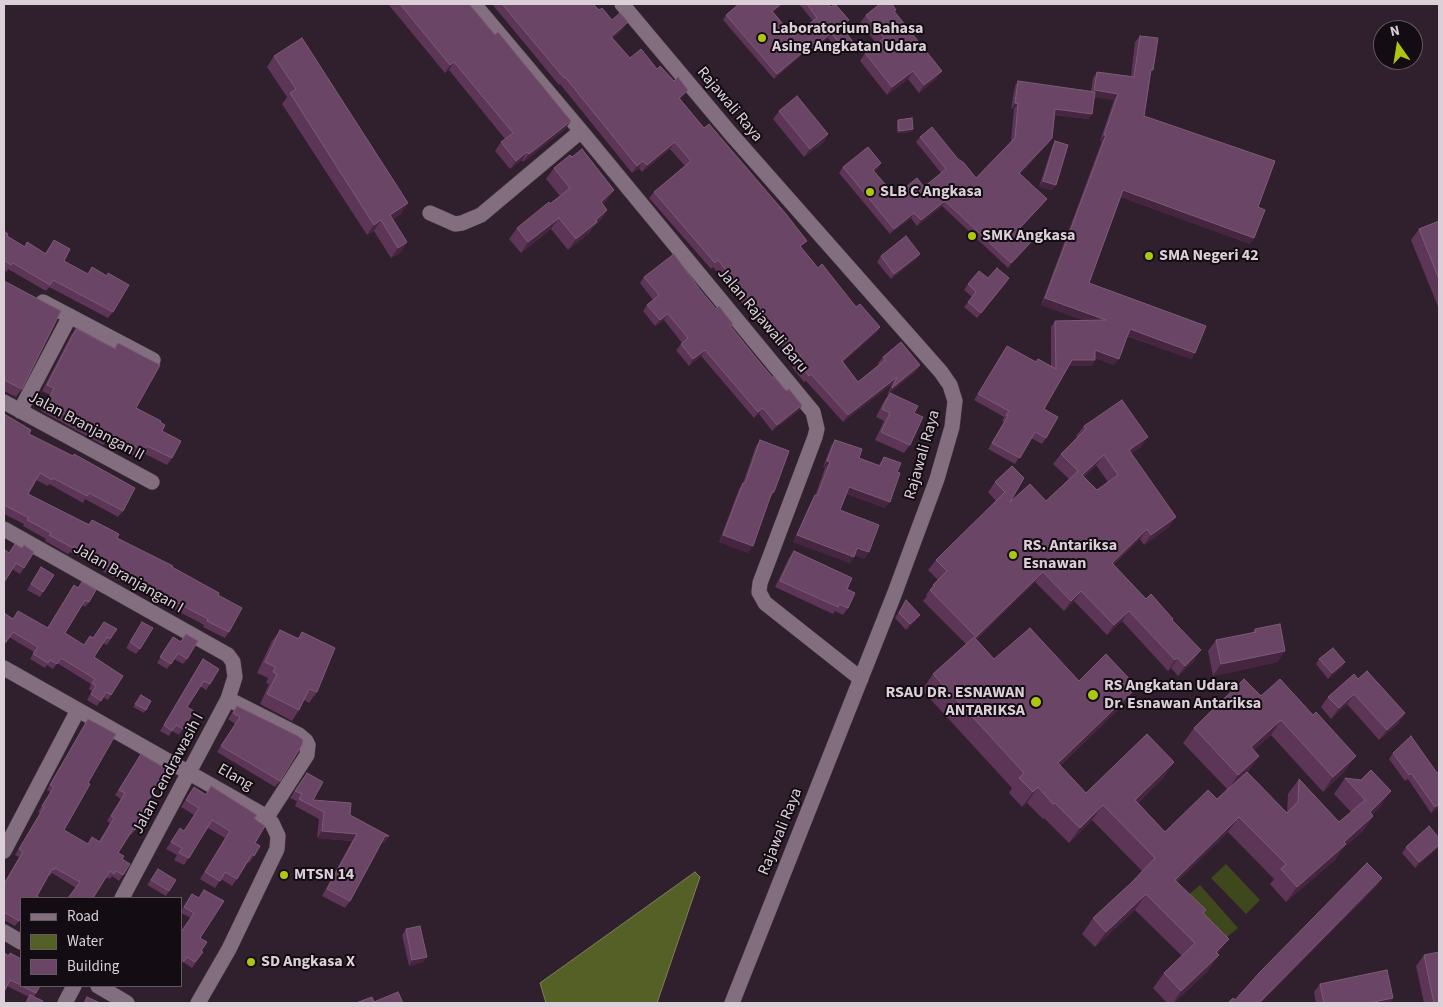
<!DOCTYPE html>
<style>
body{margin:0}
#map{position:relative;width:1443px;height:1007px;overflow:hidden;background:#301f2d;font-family:"Source Sans 3",sans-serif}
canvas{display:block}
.frame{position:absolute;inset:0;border:5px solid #dbcfd8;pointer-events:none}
.legend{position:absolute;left:20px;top:897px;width:162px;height:90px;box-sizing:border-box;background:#130c12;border:1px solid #635a61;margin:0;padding:6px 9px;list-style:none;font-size:15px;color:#dbcfd8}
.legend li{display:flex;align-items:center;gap:10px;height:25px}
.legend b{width:25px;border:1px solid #635a61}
.north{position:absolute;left:1373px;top:20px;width:50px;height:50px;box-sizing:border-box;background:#130c12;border:1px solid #635a61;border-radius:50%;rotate:347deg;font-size:14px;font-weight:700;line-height:20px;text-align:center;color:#dbcfd8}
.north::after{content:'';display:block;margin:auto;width:18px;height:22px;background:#acc612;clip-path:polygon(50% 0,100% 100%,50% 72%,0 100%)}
</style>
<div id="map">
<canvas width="1443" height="1007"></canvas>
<div class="frame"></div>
<ul class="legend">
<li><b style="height:6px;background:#836e7f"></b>Road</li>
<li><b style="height:14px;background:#556026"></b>Water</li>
<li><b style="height:14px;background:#6b4565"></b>Building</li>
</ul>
<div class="north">N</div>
</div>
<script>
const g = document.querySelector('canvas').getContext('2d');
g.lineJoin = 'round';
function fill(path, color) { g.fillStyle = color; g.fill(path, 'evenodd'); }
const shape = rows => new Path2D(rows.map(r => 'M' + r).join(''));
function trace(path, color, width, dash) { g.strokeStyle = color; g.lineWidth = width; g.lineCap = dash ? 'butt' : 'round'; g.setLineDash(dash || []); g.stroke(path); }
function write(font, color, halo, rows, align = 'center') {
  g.font = font + ' "Source Sans 3",sans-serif'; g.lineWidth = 4; g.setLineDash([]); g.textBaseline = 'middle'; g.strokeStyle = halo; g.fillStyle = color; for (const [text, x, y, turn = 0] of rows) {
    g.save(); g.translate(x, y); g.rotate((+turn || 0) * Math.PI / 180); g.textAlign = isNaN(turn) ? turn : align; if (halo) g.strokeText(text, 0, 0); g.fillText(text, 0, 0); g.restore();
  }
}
fill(shape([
 [1226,864,1260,900,1246,914,1211,878],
 [1200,885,1238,928,1216,946,1179,903]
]), '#3f471c');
const water = shape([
 [695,872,700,877,657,1003,546,1003,540,983,695,872]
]);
fill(water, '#556026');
trace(water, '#7d815b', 1);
const minor = shape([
 [474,4,581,131,813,412,817,429,815,437,760,583,759,592,765,603,861,679],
 [622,4,731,134,941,372,950,385,955,401,952,427,937,479,894,595,732,1003],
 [430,213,455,224,462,223,481,215,581,131],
 [43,302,153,360],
 [4,402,152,482],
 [20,411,70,316],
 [4,529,228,655,233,662,235,677,228,699,122,898],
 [4,668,260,813,272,823,278,836,277,849,229,949,198,1003],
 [228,699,299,735,306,741,308,745,307,755,267,817],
 [4,851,78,710],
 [4,932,21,942],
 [98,986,127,1003],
 [65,1003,74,986]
]);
trace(minor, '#4a3c48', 16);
trace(minor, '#836e7f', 15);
fill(shape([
 [388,4,469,4,495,35,571,121,565,129,523,162,522,160,510,169,495,151,501,142,505,139,449,70,445,73],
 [492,4,540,4,599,10,623,29,613,38,630,58,657,69,674,81,688,90,683,96,680,99,818,268,856,307,880,327,876,333,843,362,858,382,879,365,878,363,883,357,920,365,915,372,887,395,892,384,843,422,806,381,804,382,792,367,795,362,776,339,773,341,713,267,711,269,649,198,654,192,685,166,670,149,642,172,639,168,632,173,560,84,559,85],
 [799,4,828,4,845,25,842,28,853,42,849,47,840,54,828,38,813,50,811,47,774,79,723,20,726,15,773,13,793,36,813,21],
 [895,12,936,79,919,93,908,79,887,95,860,61,865,53,877,44,860,23,866,15],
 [1140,36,1150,75,1144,116,1258,207,1250,244,1121,197,1089,283,1195,353,1191,359,1127,336,1114,365,1095,358,1095,360,1091,366,1069,366,1044,409,1046,438,1042,444,1031,438,1015,464,988,449,1004,422,1002,421,1004,417,974,400,1007,346,1036,362,1038,359,1051,366,1051,327,1055,321,1085,321,1041,305,1102,141,1100,141,1114,100,1094,97,1092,114,1088,119,1055,115,1052,138,1049,143,1020,174,1047,199,1043,204,1018,230,1031,242,1027,247,1008,268,942,206,917,226,911,218,890,234,839,173,843,167,881,163,878,168,874,171,895,196,924,187,941,173,916,142,920,137,958,159,976,178,1011,141,1014,109,1011,109,1015,86,1018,81,1091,91,1093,78,1097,72,1131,76,1135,42],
 [274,56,401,214,393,219,407,242,400,253,391,258,374,231,367,235,282,104,287,97,267,67],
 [779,111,828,134,823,143,804,157,773,119],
 [898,120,913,129,911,132,897,133,897,122],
 [1055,141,1056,185,1052,190,1039,187,1052,147],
 [554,168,607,200,603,204,607,210,600,221,594,226,589,233,568,250,551,229,521,253,509,239,517,228,560,196,546,179],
 [1439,221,1439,309,1411,240,1419,229],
 [4,231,7,236,24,247,45,253,54,240,64,261,88,274,92,267,113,312,108,318,49,287,46,291,8,269,7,272,4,270],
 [920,254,916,259,891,279,877,262,881,256],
 [644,277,701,291,731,326,773,378,802,405,798,411,772,431,759,414,754,418,701,356,689,366,676,350,682,343,664,320,655,326,643,311,647,305,653,300,640,283],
 [988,278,1009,278,977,318,964,307,972,297,964,290,968,284],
 [4,281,22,389,16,397,4,391],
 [76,329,114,349,118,343,136,408,160,422,162,431,172,458,167,465,143,453,139,458,107,441,103,445,41,411,50,395,42,391,71,335],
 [890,393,910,445,904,453,875,440,884,421,876,417,884,401],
 [4,414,123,511,118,517,85,499,83,503,49,484,48,486,36,480,28,494,89,524,92,520,117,538,172,567,218,595,229,632,225,638,203,627,204,625,102,571,103,569,70,552,68,554,45,541,46,539,23,526,24,524,4,514],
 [1084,426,1141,447,1131,453,1169,527,1144,545,1140,539,1113,565,1146,599,1172,620,1194,661,1178,676,1171,668,1168,671,1122,621,1107,635,1074,601,1064,611,1035,582,976,639,994,659,1079,681,1126,702,1060,766,1086,793,1174,762,1163,778,1138,803,1165,832,1217,799,1227,789,1183,743,1194,728,1261,696,1345,771,1323,792,1271,735,1254,750,1249,771,1247,772,1287,813,1288,794,1299,779,1339,822,1351,812,1334,794,1345,778,1380,807,1372,814,1373,816,1363,831,1342,849,1335,860,1286,902,1270,884,1274,879,1228,832,1177,882,1206,910,1204,913,1218,954,1208,971,1174,1003,1167,1003,1153,988,1164,973,1182,956,1135,910,1095,947,1082,934,1093,918,1131,883,1142,871,1092,820,1069,843,1044,818,1043,819,1027,803,1022,807,1009,793,1012,788,922,690,933,674,966,644,923,601,927,596,926,595,933,585,938,580,928,570,936,560,996,501,988,492,995,482,1012,466,1010,502,1046,501,1069,479,1053,464,1061,454,1077,437,1076,436],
 [1096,465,1108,482,1097,490,1084,477],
 [760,440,774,492,770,498,748,553,719,542,739,489,743,483,756,446],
 [835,440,859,458,879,465,884,457,897,472,885,508,847,494,840,510,869,552,864,559,855,555,850,563,793,542,811,502,815,496,825,468,823,467,831,446],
 [4,549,24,568,20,574,12,569,4,582],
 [794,551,847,589,848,608,843,615,835,611,833,614,775,587,789,558],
 [37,573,43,592,40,597,27,590],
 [82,582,89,602,85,607,82,605,65,633,84,645,90,636,93,638,117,629,107,645,103,643,94,657,111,695,108,700,103,697,97,706,87,700,92,691,89,689,91,684,57,663,53,669,47,665,45,668,30,659,34,652,9,637,4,646,4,613,13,619,47,628,74,585,78,588],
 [906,600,916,620,906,630,895,618],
 [142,622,140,649,136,654,126,648],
 [1255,629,1278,662,1213,676,1208,651,1216,640,1252,633],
 [280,630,297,639,302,632,317,692,309,703,304,700,299,710,292,721,260,704,269,684,266,683,268,678,257,673,272,641],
 [186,634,187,659,183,664,174,659,167,669,157,663,173,637,180,642],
 [203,659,210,684,206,690,200,686,187,707,183,729,179,735,172,731,169,736,160,731],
 [1319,659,1345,662,1341,668,1328,679,1316,664],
 [1358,679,1405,713,1398,724,1379,740,1347,704,1331,719,1321,707,1328,697],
 [141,695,151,701,144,713,133,707],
 [237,706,280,781,275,787,217,752,235,724,228,719],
 [88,719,88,783,64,830,88,844,92,837,99,841,110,823,107,821,121,799,115,795,141,754,142,811,135,830,131,835,130,834,118,853,122,859,123,875,119,881,112,876,110,879,106,877,76,888,52,873,50,876,49,875,21,898,21,918,15,926,4,920,4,883,19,857,15,855,40,813,38,812,50,792,47,790],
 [1411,736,1439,807,1431,813,1408,779,1405,781,1389,759,1393,753],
 [307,773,313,800,350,815,389,836,384,843,381,843,350,901,345,908,322,896,352,841,317,838,319,819,295,806,297,801,290,798],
 [211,786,254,819,255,843,260,846,249,863,248,862,232,886,221,879,215,888,200,879,225,838,208,828,184,865,174,860,177,855,166,849,180,828,184,831,194,815,181,807,194,787,206,794],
 [1406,847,1439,847,1415,868,1402,853],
 [158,869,169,891,166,896,147,885],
 [192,894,200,938,201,951,203,952,192,968,183,962,181,965,181,932,191,918,181,913,181,911],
 [406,929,423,962,409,966,402,935],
 [10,953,21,959,21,986,40,986,34,997,42,1003,25,1003,29,997,7,986,8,955],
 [1424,955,1439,1003,1424,1003,1416,966],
 [1320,984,1393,998,1390,1003,1316,1003,1314,992]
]), '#5d3557');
fill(shape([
 [781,4,784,4,768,16,772,11],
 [849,20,845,25,837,31,841,26],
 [628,22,623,29,607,44,611,37],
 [831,33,828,38,813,50,817,45],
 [815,42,811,47,774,79,777,74],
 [853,42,849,47,840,54,844,49],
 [454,62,449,70,445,73,450,65],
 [913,71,908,79,887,95,892,87],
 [942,71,936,79,919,93,924,85],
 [688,90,683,96,674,104,679,98],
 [1094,90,1118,94,1114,100,1090,97],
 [1015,103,1018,104,1014,109,1011,109],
 [1055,109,1092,114,1088,119,1052,114],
 [571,121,565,129,523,162,529,154],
 [913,129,911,132,897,133,899,131],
 [828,134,823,143,804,157,810,149],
 [1104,135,1106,135,1102,141,1100,141],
 [1052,138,1049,143,1016,178,1019,173],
 [675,142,670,149,642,172,647,165],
 [527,152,522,160,510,169,516,161],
 [643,161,639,168,632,173,637,166],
 [881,163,878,168,869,175,873,170],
 [1043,181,1056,185,1052,190,1039,187],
 [614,190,607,200,593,213,601,202],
 [1123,190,1254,238,1250,244,1119,196],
 [1047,199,1043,204,1014,235,1018,230],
 [945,201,942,206,917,226,921,220],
 [408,203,401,214,384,224,390,215],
 [607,210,600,221,594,226,589,233,568,250,576,239,596,220],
 [914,213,911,218,890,234,894,229],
 [559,218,551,229,521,253,528,242],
 [381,220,374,231,367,235,374,225],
 [407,242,400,253,391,258,398,248],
 [1031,242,1027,247,1008,268,1011,263],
 [920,254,916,259,891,279,894,274],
 [1009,278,1006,284,977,318],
 [1045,298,1106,320,1101,327,1041,305],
 [668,314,664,320,655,326,660,320],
 [880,327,876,333,837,367,842,361],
 [1130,329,1195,353,1191,359,1126,335],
 [781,332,776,339,773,341,777,335],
 [705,350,701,356,689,366,693,359],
 [1095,350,1119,359,1114,365,1091,356],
 [1072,360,1095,360,1091,366,1068,366],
 [920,365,915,372,887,395,892,388],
 [897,377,892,384,843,422,848,415],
 [802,405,798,411,772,431,777,425],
 [763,408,759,414,754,418,758,412],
 [1148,437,1141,447,1122,460,1129,450],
 [1104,455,1096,465,1075,485,1082,475],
 [827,461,830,462,825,468,823,467],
 [849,487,890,502,885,508,845,493],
 [1176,517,1169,527,1144,545,1151,535],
 [1147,529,1140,539,1104,573,1112,563],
 [723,535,753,546,748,553,719,542],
 [797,535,854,557,850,563,793,542],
 [857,548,869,552,864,559,853,554],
 [1043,572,1035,582,969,647,976,637],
 [1081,591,1074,601,1064,611,1071,601],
 [1129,611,1122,621,1107,635,1114,625],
 [920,615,916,620,906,630,910,624],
 [1201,650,1194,661,1178,676,1185,666],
 [1285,651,1278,662,1213,676,1221,664],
 [1178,658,1171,668,1168,671,1175,660],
 [1345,662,1341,668,1328,679,1332,673],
 [1137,687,1126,702,1047,778,1058,763],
 [1354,694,1347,704,1331,719,1339,708],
 [1405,713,1398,724,1379,740,1387,730],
 [1281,720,1271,735,1241,762,1251,747],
 [1259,756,1249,771,1228,790,1238,775],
 [1356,756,1345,771,1323,792,1333,777],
 [1174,762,1163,778,1124,816,1135,800],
 [1038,787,1027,803,1022,807,1033,792],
 [1391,791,1380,807,1359,828,1370,812],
 [1439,804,1439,807,1431,813,1435,807],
 [1103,805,1092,820,1069,843,1080,828],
 [1373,816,1363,831,1342,849,1335,860,1286,902,1297,887,1344,842],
 [1239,817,1228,832,1164,895,1175,880],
 [322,831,357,834,352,841,317,838],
 [385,836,389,836,384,843,380,843],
 [1439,845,1439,847,1415,868,1419,862],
 [1382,878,1377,886,1261,1003,1259,1003],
 [1146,894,1135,910,1095,947,1106,932],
 [1229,939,1218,954,1216,952],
 [1219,955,1208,971,1174,1003,1173,1003,1181,991],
 [427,957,423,962,409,966,412,960],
 [1393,998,1390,1003,1369,1003]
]), '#462540');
const building = shape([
 [400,4,469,4,495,35,498,32,571,121,529,154,527,152,516,161,501,142,513,133,454,62,450,65,400,4],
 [502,4,593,4,599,10,602,8,612,20,620,13,628,22,611,37,630,58,641,49,657,69,660,66,674,81,678,77,688,90,679,98,704,128,709,124,786,214,807,241,800,246,818,268,822,264,856,307,860,304,880,327,842,361,858,382,885,360,883,357,901,342,920,365,892,388,897,377,848,415,811,374,809,376,796,360,801,356,781,332,777,335,718,260,715,263,654,192,691,161,675,142,647,165,643,161,637,166,565,77,564,78,502,4],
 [739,4,781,4,772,11,793,36,817,18,807,4,828,4,831,7,835,4,849,20,841,26,853,42,844,49,831,33,817,45,815,42,777,74,726,15,739,4],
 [880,4,892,4,896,10,894,11,942,71,924,85,913,71,892,87,865,53,884,38,866,15,880,4],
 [1140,36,1158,38,1153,70,1151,70,1144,116,1275,161,1258,207,1265,210,1254,238,1123,190,1089,283,1206,326,1195,353,1130,329,1119,359,1095,350,1095,360,1072,360,1044,409,1058,417,1046,438,1035,432,1020,458,992,443,1008,416,1006,415,1009,411,978,394,1007,346,1036,362,1038,359,1056,369,1055,321,1106,320,1045,298,1106,135,1104,135,1118,94,1094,90,1097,72,1134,77,1140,36],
 [302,38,408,203,390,215,407,242,398,248,381,220,374,225,290,93,296,89,274,56,302,38],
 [1018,81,1095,92,1092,114,1055,109,1052,138,1019,173,1047,199,1018,230,1031,242,1011,263,945,201,921,220,914,213,894,229,843,167,868,147,881,163,873,170,895,196,917,178,924,187,946,169,920,137,932,127,958,159,964,163,976,178,1015,138,1018,104,1015,103,1018,81],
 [797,96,828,134,810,149,779,111,797,96],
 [912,118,913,129,899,131,898,120,912,118],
 [1055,141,1068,145,1056,185,1043,181,1055,141],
 [582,149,614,190,601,202,607,210,596,220,597,222,576,239,559,218,528,242,517,228,549,202,550,204,570,188,554,168,570,155,572,157,582,149],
 [1439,221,1439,279,1419,229,1439,221],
 [4,231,8,234,7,236,25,247,27,242,46,254,54,240,70,249,64,261,88,274,92,267,107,276,108,273,129,285,113,312,53,280,50,285,13,263,11,265,4,260,4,231],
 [906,236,920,254,894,274,881,256,906,236],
 [674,254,701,291,716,309,719,306,733,324,730,326,761,364,773,378,774,376,786,391,789,389,802,405,777,425,763,408,758,412,705,350,693,359,681,344,688,338,668,314,660,320,647,305,659,295,644,277,674,254],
 [997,268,1009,278,981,313,968,302,976,292,968,284,979,271,988,278,997,268],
 [4,281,61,311,22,389,4,380,4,281],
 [76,329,115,349,118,343,160,365,136,408,161,421,160,422,165,425,162,431,181,441,172,458,147,446,144,451,111,434,108,438,46,405,54,388,47,385,76,329],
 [890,393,918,406,914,413,923,417,910,445,881,432,890,413,882,409,890,393],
 [1122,400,1148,437,1129,450,1176,517,1151,535,1147,529,1112,563,1146,599,1151,594,1173,619,1172,620,1201,650,1185,666,1178,658,1175,660,1129,611,1114,625,1081,591,1071,601,1043,572,976,637,930,590,935,586,933,585,947,571,936,560,1005,492,995,482,1012,466,1024,478,1010,502,1030,484,1046,501,1078,471,1061,454,1086,429,1084,426,1122,400],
 [1104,455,1118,475,1097,490,1082,475,1104,455],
 [4,414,31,430,29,434,73,456,74,454,135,488,123,511,89,493,87,496,53,478,52,480,40,473,28,494,89,525,92,520,119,534,117,538,173,566,172,567,219,593,218,595,242,608,229,632,207,621,208,619,106,565,107,563,74,546,73,548,49,535,51,533,27,520,29,518,4,505,4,414],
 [760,440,789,451,774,492,772,492,753,546,723,535,743,483,745,483,760,440],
 [835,440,862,449,859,458,880,466,884,457,901,463,897,472,900,473,890,502,849,487,840,510,879,525,869,552,857,548,854,557,797,535,815,495,817,496,830,462,827,461,835,440],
 [15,544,22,548,24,545,34,552,24,568,16,563,5,581,4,580,4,549,9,553,15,544],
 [794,551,852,578,847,589,855,593,848,608,839,604,838,607,780,581,794,551],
 [41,567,54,575,43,592,31,584,41,567],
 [82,582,96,590,89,602,85,600,65,633,84,645,90,636,93,638,104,622,117,629,110,639,107,637,94,657,123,676,111,695,106,692,101,701,91,694,96,686,92,683,95,679,61,658,57,664,50,660,48,663,33,654,38,647,13,632,6,642,4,641,4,613,13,619,18,611,48,628,74,585,78,588,82,582],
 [906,600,920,615,910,624,899,613,906,600],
 [142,622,153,628,140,649,130,642,142,622],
 [1280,624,1285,651,1221,664,1216,640,1256,632,1255,629,1280,624],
 [1030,628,1079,681,1106,654,1137,687,1058,763,1086,793,1147,734,1174,762,1135,800,1165,832,1208,790,1217,799,1247,772,1287,813,1298,802,1299,779,1339,822,1365,800,1345,778,1361,780,1371,770,1391,791,1370,812,1373,816,1344,842,1346,844,1297,887,1281,869,1286,864,1239,817,1175,880,1206,910,1203,913,1229,939,1216,952,1219,955,1181,991,1164,973,1195,943,1146,894,1106,932,1093,918,1131,883,1155,858,1103,805,1080,828,1055,803,1053,804,1038,787,1033,792,1019,778,1024,773,933,674,974,637,994,659,1030,628],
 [280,630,299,639,302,632,335,648,317,692,309,689,299,710,267,694,277,674,273,672,275,667,265,662,280,630],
 [186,634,198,641,187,659,178,653,171,664,160,657,173,637,181,642,186,634],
 [1333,648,1345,662,1332,673,1319,659,1333,648],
 [203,659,219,669,210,684,204,681,187,707,194,711,183,729,176,725,172,731,164,725,203,659],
 [1367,671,1405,713,1387,730,1354,694,1339,708,1328,697,1354,674,1358,679,1367,671],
 [1244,679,1261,696,1280,679,1313,715,1316,712,1356,756,1333,777,1281,720,1251,747,1259,756,1238,775,1194,728,1244,679],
 [141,695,151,701,146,710,135,704,141,695],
 [237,706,298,736,303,740,302,745,280,781,221,746,240,717,233,713,237,706],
 [88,719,116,734,88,783,90,784,64,830,88,844,92,837,100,842,114,818,111,816,125,793,119,790,141,754,167,770,142,811,146,813,135,830,133,829,118,853,124,856,122,859,130,864,123,875,116,871,114,874,110,871,93,898,68,898,80,882,55,868,54,870,52,869,37,896,40,898,21,898,21,918,19,921,4,912,4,884,23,852,19,849,44,807,42,806,54,787,50,785,88,719],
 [1411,736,1437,773,1439,771,1439,804,1435,807,1411,773,1409,775,1393,753,1411,736],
 [307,773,323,782,313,800,351,803,350,815,389,836,385,836,350,901,327,889,357,834,322,831,324,812,299,799,302,794,295,791,307,773],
 [211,786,257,815,254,819,265,826,255,843,260,846,254,856,252,854,237,879,225,872,220,881,205,872,230,831,212,820,189,858,179,853,182,848,171,842,180,828,184,831,199,808,186,800,194,787,206,795,211,786],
 [1429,826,1439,838,1439,845,1419,862,1406,847,1429,826],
 [1367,863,1382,878,1260,1002,1261,1003,1228,1003,1233,998,1235,1000,1260,972,1367,863],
 [158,869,176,880,169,891,151,880,158,869],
 [204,890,224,901,200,938,207,942,201,951,203,952,195,962,187,957,184,961,181,959,181,932,194,913,184,907,192,894,199,898,204,890],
 [420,926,427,957,412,960,406,929,420,926],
 [1439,952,1439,1003,1434,1003,1424,955,1439,952],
 [4,953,9,956,10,953,21,959,21,985,10,980,4,992,4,953],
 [1387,970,1393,998,1369,1003,1324,1003,1320,984,1387,970],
 [22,986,40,986,36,993,22,986],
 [398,992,403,1003,356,1003,372,997,374,1002,398,992],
 [30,995,43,1001,42,1003,26,1003,30,995],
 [87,997,100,1003,84,1003,87,997]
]);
fill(building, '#6b4565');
trace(building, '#7c5b77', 1);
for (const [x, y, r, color] of [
 [762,38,5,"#acc612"],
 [870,192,5,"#acc612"],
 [972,236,5,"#acc612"],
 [1149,256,5,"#acc612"],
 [1013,555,5,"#acc612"],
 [1093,695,6,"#acc612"],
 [1036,702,6,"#acc612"],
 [284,875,5,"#acc612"],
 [251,962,5,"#acc612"]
]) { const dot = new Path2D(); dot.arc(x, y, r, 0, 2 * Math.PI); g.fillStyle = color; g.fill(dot); trace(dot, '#130c12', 2); }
write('bold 16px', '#dbcfd8', '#130c12', [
 ["Laboratorium Bahasa",772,29],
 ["Asing Angkatan Udara",772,47],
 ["SLB C Angkasa",880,192],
 ["SMK Angkasa",982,236],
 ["SMA Negeri 42",1159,256],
 ["RS. Antariksa",1023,546],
 ["Esnawan",1023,564],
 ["RS Angkatan Udara",1104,686],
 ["Dr. Esnawan Antariksa",1104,704],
 ["RSAU DR. ESNAWAN",1025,693,"right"],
 ["ANTARIKSA",1025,711,"right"],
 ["MTSN 14",294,875],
 ["SD Angkasa X",261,962]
], 'left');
write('16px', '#dbcfd8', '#130c12', [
 ["Rajawali Raya",729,105,50],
 ["Jalan Rajawali Baru",762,321,50],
 ["Jalan Branjangan II",86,427,28],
 ["Rajawali Raya",923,455,-74],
 ["Jalan Branjangan I",128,579,30],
 ["Jalan Cendrawasih I",169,774,-62],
 ["Elang",235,778,30],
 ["Rajawali Raya",781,832,-68]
]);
</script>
